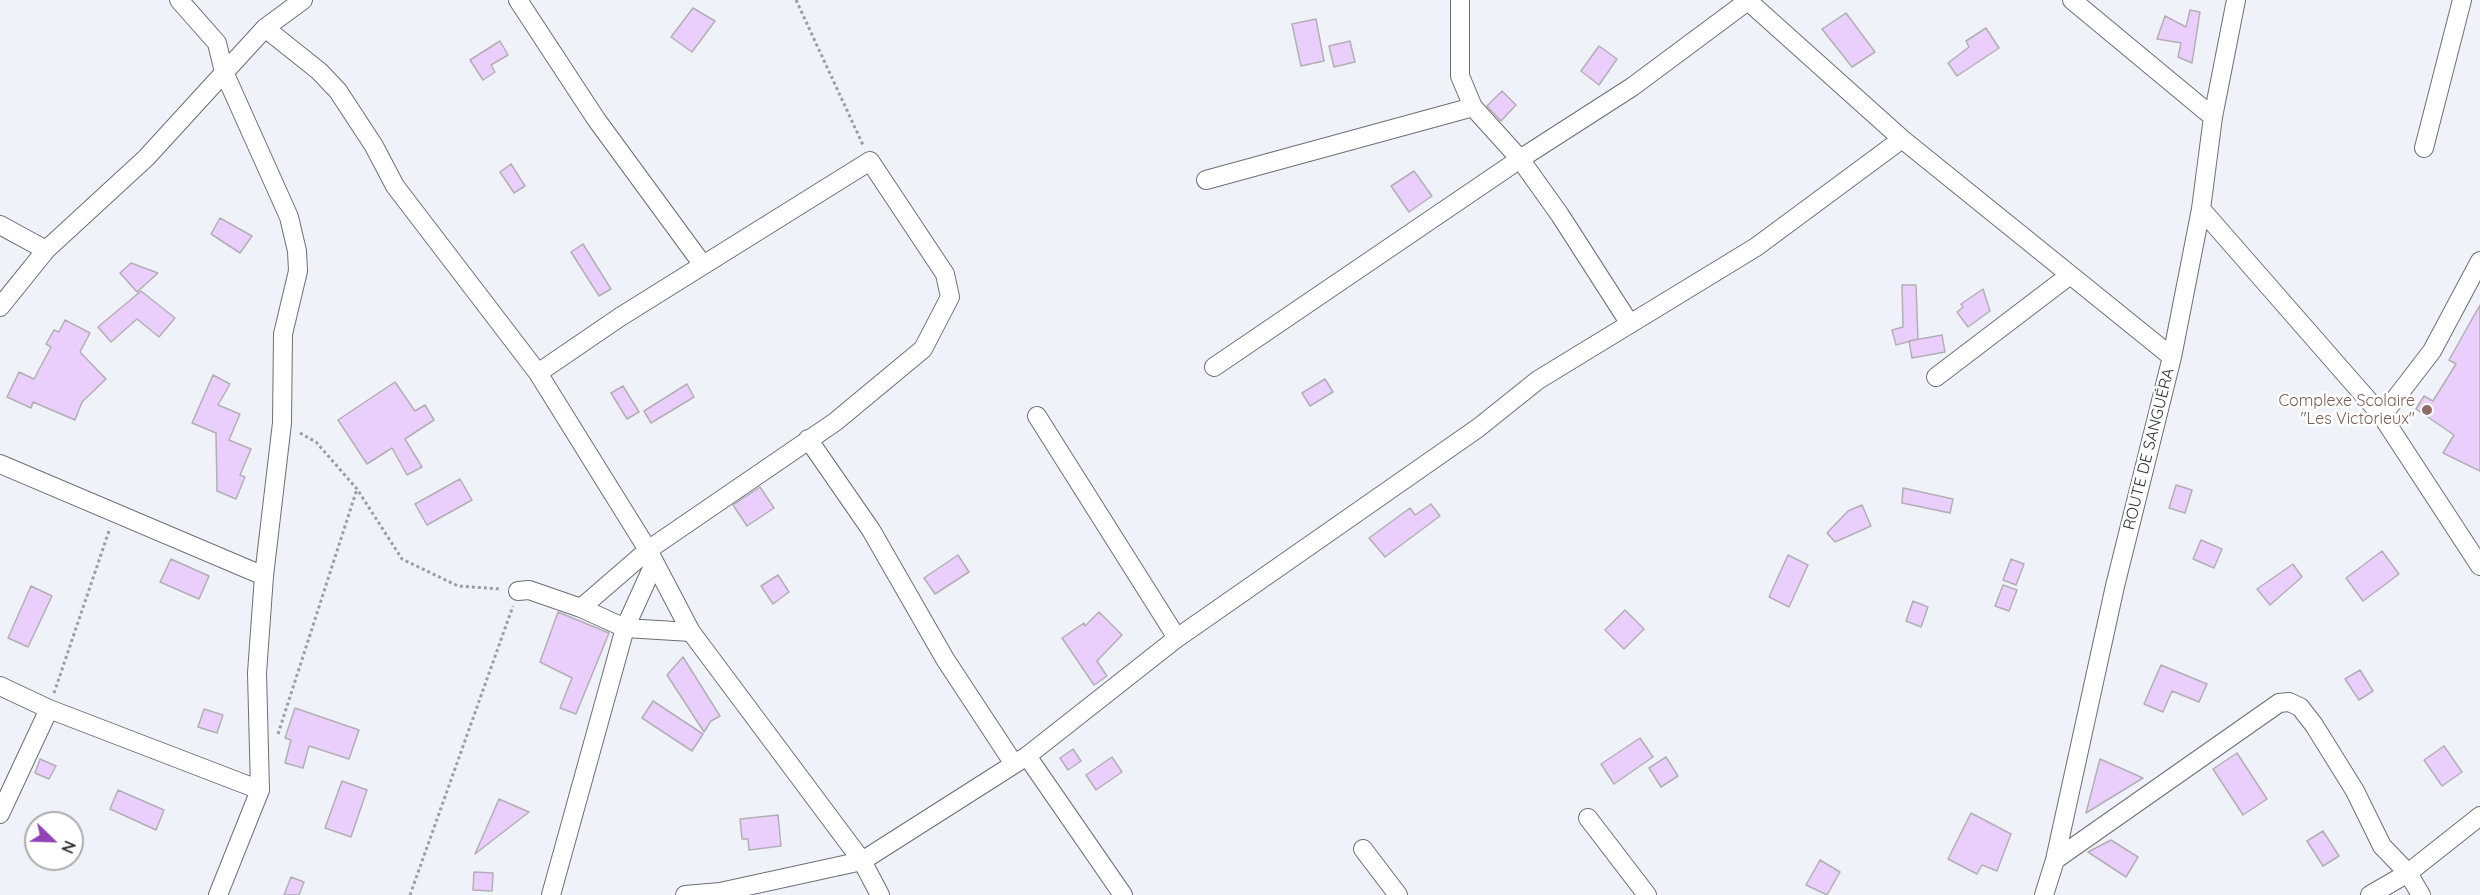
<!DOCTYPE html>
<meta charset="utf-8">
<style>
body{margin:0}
#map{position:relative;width:2480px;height:895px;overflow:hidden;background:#eff3f9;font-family:Quicksand,sans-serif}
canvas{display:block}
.north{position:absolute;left:24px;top:811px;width:60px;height:60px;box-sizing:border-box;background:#fff;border:2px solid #acacad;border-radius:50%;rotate:113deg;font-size:16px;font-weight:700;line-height:24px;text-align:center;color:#2f3032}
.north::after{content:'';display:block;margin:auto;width:21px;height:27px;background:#9144b6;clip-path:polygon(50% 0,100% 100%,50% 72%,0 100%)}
</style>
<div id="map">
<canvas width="2480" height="895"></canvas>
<div class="north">N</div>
</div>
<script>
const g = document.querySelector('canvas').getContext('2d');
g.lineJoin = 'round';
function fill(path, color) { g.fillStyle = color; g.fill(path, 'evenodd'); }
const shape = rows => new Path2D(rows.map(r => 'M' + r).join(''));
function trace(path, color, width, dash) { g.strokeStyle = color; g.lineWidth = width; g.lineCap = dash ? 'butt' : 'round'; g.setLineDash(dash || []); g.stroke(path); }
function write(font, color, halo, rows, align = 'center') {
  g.font = font + ' Quicksand,sans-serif'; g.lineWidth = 5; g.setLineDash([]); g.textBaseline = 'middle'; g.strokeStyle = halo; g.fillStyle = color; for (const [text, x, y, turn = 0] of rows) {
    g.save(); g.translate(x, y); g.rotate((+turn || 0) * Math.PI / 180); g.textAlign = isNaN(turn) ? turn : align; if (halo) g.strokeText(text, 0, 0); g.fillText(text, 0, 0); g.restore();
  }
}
const building = shape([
 [693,8,715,21,692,52,671,37,693,8],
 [2190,10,2200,12,2192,63,2178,57,2181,43,2157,39,2165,16,2186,27,2190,10],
 [1846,13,1875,52,1852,67,1822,29,1846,13],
 [1316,19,1324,61,1301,66,1292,24,1316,19],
 [1986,28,1999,48,1957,76,1948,63,1969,47,1966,41,1986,28],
 [500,41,508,55,491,65,495,72,483,80,470,60,500,41],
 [1350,41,1355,62,1334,67,1329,46,1350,41],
 [1599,46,1617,59,1599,85,1581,71,1599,46],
 [1502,91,1516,105,1501,121,1487,106,1502,91],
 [511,164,525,186,514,193,500,172,511,164],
 [1414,171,1432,196,1409,212,1391,186,1414,171],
 [220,218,252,236,240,253,211,234,220,218],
 [583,244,611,289,599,296,571,252,583,244],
 [131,263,158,273,137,292,120,273,131,263],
 [1902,285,1916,285,1918,339,1896,345,1892,330,1903,327,1902,285],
 [1983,289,1990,311,1968,327,1957,312,1963,307,1961,304,1983,289],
 [141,291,175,318,159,337,137,319,111,342,98,327,141,291],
 [2480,305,2480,471,2443,453,2454,435,2416,409,2424,396,2433,401,2456,364,2449,360,2480,305],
 [65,320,90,333,80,352,106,379,82,402,75,420,33,402,31,408,7,397,19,372,34,379,51,347,46,344,54,330,59,332,65,320],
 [1942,335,1945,352,1912,358,1909,341,1942,335],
 [213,375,230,384,218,405,240,414,229,440,251,449,240,475,245,477,236,499,217,491,216,433,192,423,213,375],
 [1325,379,1333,392,1310,406,1302,393,1325,379],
 [395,382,415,411,425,405,434,420,405,439,422,467,407,475,392,448,367,464,338,420,395,382],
 [687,384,694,397,651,423,644,411,687,384],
 [623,386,639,412,627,419,611,393,623,386],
 [460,479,472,500,427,525,415,504,460,479],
 [2176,485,2192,490,2185,513,2169,508,2176,485],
 [760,487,774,508,747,526,733,505,760,487],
 [1903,488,1953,499,1950,513,1902,503,1903,488],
 [1431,504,1440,516,1385,557,1369,538,1410,508,1415,515,1431,504],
 [1862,505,1871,526,1835,542,1827,533,1848,511,1862,505],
 [2201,540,2222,549,2214,568,2193,559,2201,540],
 [2382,551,2399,574,2363,601,2346,578,2382,551],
 [958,555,969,572,935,594,924,578,958,555],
 [1788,555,1808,565,1789,607,1769,597,1788,555],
 [171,559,209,576,199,599,160,582,171,559],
 [2011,559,2024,564,2016,585,2003,580,2011,559],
 [2293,564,2302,577,2270,605,2257,589,2293,564],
 [778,575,789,592,773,604,761,586,778,575],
 [2003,585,2017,590,2009,611,1995,606,2003,585],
 [31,586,52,596,28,647,8,638,31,586],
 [1913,601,1928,607,1921,627,1906,621,1913,601],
 [1625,610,1644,629,1624,649,1605,630,1625,610],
 [558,612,609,633,576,714,560,708,572,678,540,662,558,612],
 [1099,612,1122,635,1097,661,1107,676,1094,685,1062,638,1084,623,1085,626,1099,612],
 [683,657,720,716,711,721,704,732,667,675,683,657],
 [2161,665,2207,684,2199,702,2172,691,2163,712,2144,704,2161,665],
 [2360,670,2373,691,2359,700,2345,679,2360,670],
 [653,701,703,734,692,751,642,718,653,701],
 [295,708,359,730,349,759,309,746,303,768,285,763,291,740,285,738,295,708],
 [204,709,223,715,217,733,198,727,204,709],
 [1640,738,1653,757,1614,784,1601,764,1640,738],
 [2444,746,2462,772,2442,786,2424,760,2444,746],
 [1073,749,1081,761,1068,770,1060,758,1073,749],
 [2237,753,2267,799,2243,815,2213,769,2237,753],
 [1112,757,1122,772,1096,790,1086,775,1112,757],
 [1666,757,1678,776,1661,787,1649,768,1666,757],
 [40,759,56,766,49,779,35,773,40,759],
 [2100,759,2143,778,2086,813,2100,759],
 [342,781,367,790,351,837,325,828,342,781],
 [118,790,164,810,156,830,110,809,118,790],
 [499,799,529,812,475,854,499,799],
 [1971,813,2011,834,1997,871,1982,865,1977,874,1948,859,1971,813],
 [778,815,781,846,749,850,748,839,742,839,740,819,778,815],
 [2323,831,2339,856,2323,866,2307,841,2323,831],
 [2111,840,2138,857,2126,877,2088,852,2111,840],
 [1820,860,1840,872,1827,895,1806,885,1820,860],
 [474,872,493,873,492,891,473,890,474,872],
 [291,877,304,882,299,895,284,895,291,877]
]);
fill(building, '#eacefb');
trace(building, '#b3afb5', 1.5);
const minor = shape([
 [179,0,217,43,224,72,289,217,297,251,298,271,283,334,282,423,264,576,257,673,260,790,218,895],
 [518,0,596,119,703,265],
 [1460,0,1460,76,1473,107,1520,159,1560,215,1630,324],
 [1747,0,1902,139,2172,357],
 [2072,0,2213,117],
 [265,28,319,71,338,91,374,146,395,186,538,373,648,550,691,632,862,861,880,895],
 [2424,148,2462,0],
 [1206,180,1473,107],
 [2201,209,2382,416,2480,566],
 [0,225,46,250],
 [0,307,46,250,146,158,265,28,303,0],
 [1214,367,1520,159,1632,87,1749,0],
 [538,373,620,317,870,161,945,274,950,297,923,349,835,422,648,550,581,608],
 [1936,377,2070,275],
 [1037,416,1177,638],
 [2382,416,2432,351,2480,261],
 [808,439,871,530,945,659,1014,764],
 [0,464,264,576],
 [518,591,529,590,581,608,625,628,691,632],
 [0,686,49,709,260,790],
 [1027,756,1123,895],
 [0,814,49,709],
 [1588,818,1647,895],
 [1363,849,1398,895],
 [2055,860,2279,703,2289,702,2300,707,2314,725,2355,791,2382,846,2408,873,2421,895],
 [551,895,625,628,654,564],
 [685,895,720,892,862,861,1027,756,1177,638,1478,428,1538,380,1756,247,1902,139],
 [2044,895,2055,860,2115,586,2172,357,2201,209,2213,117,2236,0],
 [2370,895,2408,873,2480,816]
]);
trace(minor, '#6c6f74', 20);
trace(shape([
 [796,0,863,145],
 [300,433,316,442,357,489,402,559,458,586,501,589],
 [54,693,110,528],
 [278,734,357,489],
 [410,895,513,606]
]), '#9b9ea2', 3, [3, 3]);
trace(minor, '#fff', 18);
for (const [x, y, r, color] of [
 [2427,410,6,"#8d6e63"]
]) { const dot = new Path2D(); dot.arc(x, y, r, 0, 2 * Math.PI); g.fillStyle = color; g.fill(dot); trace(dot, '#fff', 2); }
write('16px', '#785e54', '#fff', [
 ["Complexe Scolaire",2415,401],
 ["\"Les Victorieux\"",2415,419]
], 'right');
write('16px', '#2f3032', '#fff', [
 ["ROUTE DE SANGUÉRA",2149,449,-76]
]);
</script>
